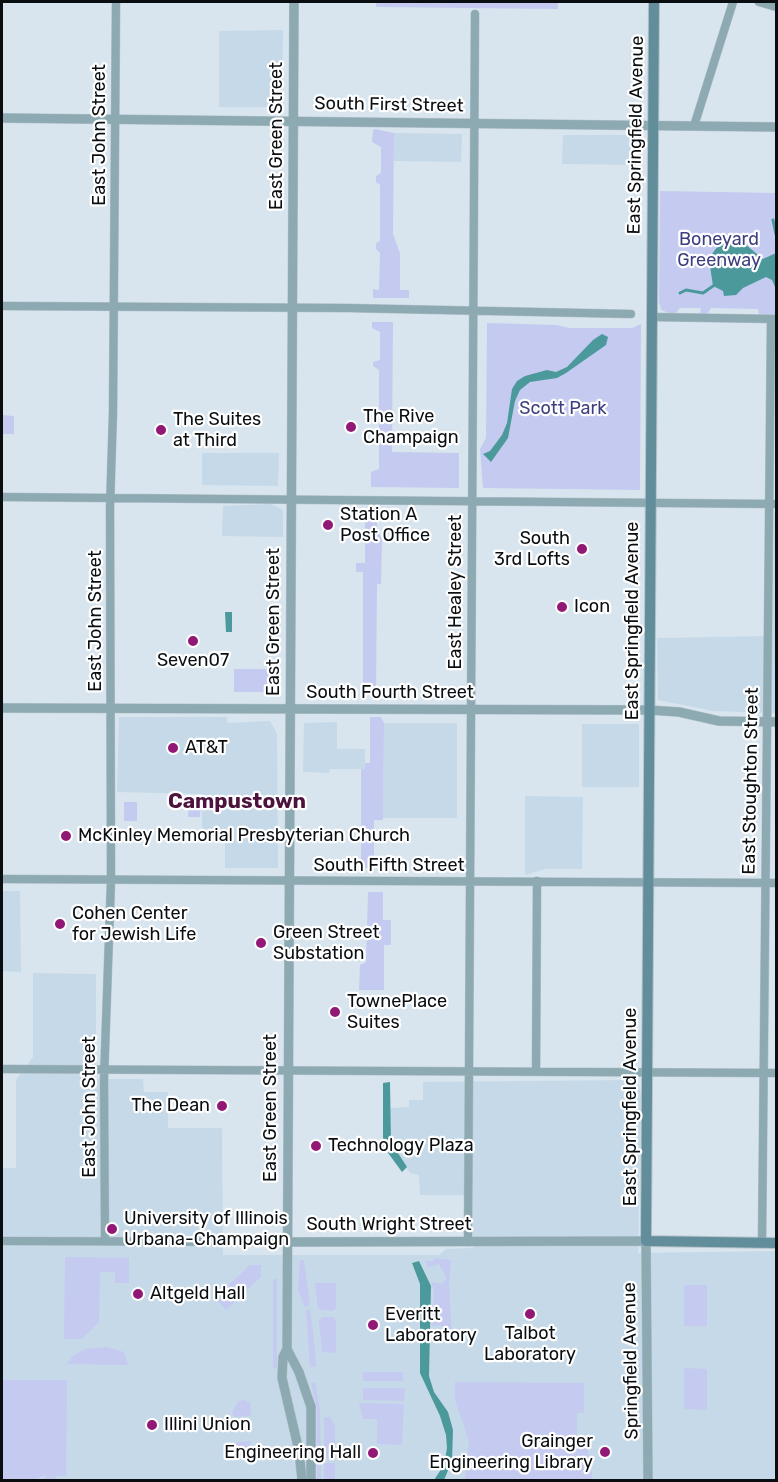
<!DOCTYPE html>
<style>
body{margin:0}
#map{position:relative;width:778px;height:1482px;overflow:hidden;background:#d8e5ee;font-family:Rubik,sans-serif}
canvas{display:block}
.frame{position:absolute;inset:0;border:3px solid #0a0e11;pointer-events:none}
</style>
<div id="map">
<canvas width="778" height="1482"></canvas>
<div class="frame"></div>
</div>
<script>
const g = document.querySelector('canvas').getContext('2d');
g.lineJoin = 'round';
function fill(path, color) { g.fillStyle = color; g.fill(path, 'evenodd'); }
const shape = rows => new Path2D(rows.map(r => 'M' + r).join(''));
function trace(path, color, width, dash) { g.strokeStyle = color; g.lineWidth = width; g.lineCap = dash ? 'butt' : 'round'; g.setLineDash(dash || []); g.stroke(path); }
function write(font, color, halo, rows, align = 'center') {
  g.font = font + ' Rubik,sans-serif'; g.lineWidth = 4.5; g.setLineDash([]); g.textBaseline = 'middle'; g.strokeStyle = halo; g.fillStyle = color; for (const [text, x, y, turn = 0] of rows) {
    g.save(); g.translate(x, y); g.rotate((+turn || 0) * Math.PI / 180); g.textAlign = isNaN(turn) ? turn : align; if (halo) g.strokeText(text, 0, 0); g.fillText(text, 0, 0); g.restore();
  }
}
fill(shape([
 [283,30,282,101,276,107,219,107,219,31],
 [394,133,462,134,461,162,394,161],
 [563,135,642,135,642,165,562,164],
 [202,453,279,453,278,486,202,485],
 [271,504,283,510,283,537,222,536,223,506],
 [776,511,776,713,713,711,658,700,657,638,772,636,774,513],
 [119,717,227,717,227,723,270,721,277,734,278,868,225,868,225,836,202,835,202,794,117,792],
 [337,722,337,749,365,749,365,769,330,769,329,773,303,772,304,723],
 [384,723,457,723,457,818,383,818],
 [582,724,639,724,639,787,582,787],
 [525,796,583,797,582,869,545,869,525,875],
 [2,891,20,891,21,972,2,971],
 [33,973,96,974,96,1079,143,1079,144,1092,168,1092,168,1128,222,1128,223,1255,439,1255,446,1249,473,1248,473,1195,420,1195,419,1175,410,1173,391,1142,390,1108,409,1107,409,1100,423,1100,423,1082,634,1080,640,1087,641,1099,638,1253,776,1251,776,1480,2,1480,2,1168,16,1168,16,1080,33,1057]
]), '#c6d9e8');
fill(shape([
 [376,2,558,2,558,9,376,7],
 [375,129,394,133,393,234,400,253,400,290,409,290,409,298,373,298,373,289,379,290,380,253,376,249,376,243,380,241,380,185,376,182,376,176,381,173,381,147,372,142,373,130],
 [660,191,776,193,776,316,759,315,758,309,711,308,707,315,700,314,701,308,680,308,674,315,661,310,659,302],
 [372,322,393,322,392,452,459,453,459,488,371,487,371,472,379,469,379,421,373,417,373,412,379,409,379,370,373,366,373,362,380,360,380,332,372,328],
 [487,323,557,325,569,328,632,328,641,324,640,490,483,488,480,449,486,438],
 [2,415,14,416,14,434,2,434],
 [358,511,377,512,377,529,382,539,381,584,377,584,376,694,363,694,363,572,356,572,356,563,365,563,365,515,358,515],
 [234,669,276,669,277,692,234,692],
 [370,717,381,717,384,723,383,820,374,820,374,868,361,868,361,769,365,769,365,763,370,763],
 [189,800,201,800,200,817,188,817],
 [124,802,137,802,137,821,124,821],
 [368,892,383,892,383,920,391,920,391,945,384,945,384,990,359,990,360,965,366,962],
 [65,1257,129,1258,129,1283,115,1283,115,1272,100,1272,99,1322,82,1339,64,1339],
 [434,1258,451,1260,449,1282,452,1337,447,1338,446,1329,440,1325,432,1326,434,1292,431,1282,442,1284,447,1278,439,1264,428,1267,425,1261,434,1261],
 [300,1260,304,1260,310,1305,305,1307,298,1290],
 [250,1265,261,1265,261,1277,226,1310,215,1298],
 [273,1279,277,1279,277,1368,273,1368],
 [315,1283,336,1283,336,1308,333,1311,318,1309],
 [684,1285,707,1285,707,1326,684,1326],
 [310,1309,315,1349,316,1367,310,1367,306,1310],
 [323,1317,333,1317,336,1321,336,1353,322,1352,319,1320],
 [107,1347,124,1352,128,1365,67,1364,73,1356,85,1349],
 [684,1368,707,1369,707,1410,684,1409],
 [363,1372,403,1372,403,1381,363,1381],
 [2,1380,67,1380,66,1476,54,1476,59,1480,41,1480,48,1476,42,1476,35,1480,2,1480],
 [455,1382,584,1383,584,1413,577,1413,577,1446,587,1447,593,1480,465,1480,469,1441,455,1400],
 [311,1383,315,1383,320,1410,321,1480,317,1480,317,1411],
 [363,1388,405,1388,404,1401,363,1400],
 [244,1400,250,1403,251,1416,235,1417,232,1414,234,1408,239,1401],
 [359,1403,404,1404,402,1445,377,1444,377,1419,363,1419],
 [324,1417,330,1417,335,1425,335,1458,324,1458],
 [251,1441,249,1456,239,1457,232,1443],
 [324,1463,335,1463,335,1480,324,1480]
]), '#c5caf0');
fill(shape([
 [731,237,739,239,763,259,776,253,776,289,772,280,766,277,743,288,736,295,724,296,723,291,713,286,710,266,712,254,723,239],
 [602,334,608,337,606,345,566,373,557,378,530,382,520,390,515,401,508,438,491,462,483,454,490,451,502,435,507,423,512,389,517,381,525,376,547,370,556,372,567,367,593,340],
 [225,612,232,612,232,632,226,632],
 [390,1082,391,1142,407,1167,402,1172,383,1146,383,1083],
 [419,1261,431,1286,429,1376,434,1392,448,1412,453,1430,452,1461,444,1480,434,1480,444,1465,447,1448,446,1435,440,1416,420,1373,420,1284,412,1263]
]), '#4c999c');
trace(shape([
 [773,220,776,234],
 [680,293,686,290,703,293,716,284]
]), '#4c999c', 3);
const minor = shape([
 [759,2,776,7],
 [694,126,733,2],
 [2,306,348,308,631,314],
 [651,317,776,319],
 [2,497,776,504],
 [2,879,776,883],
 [2,1069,776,1073],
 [536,1071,537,881],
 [2,1241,287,1242],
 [105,1241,104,1079,111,881,110,508,113,412,116,2],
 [468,1242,475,14],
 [762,1243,771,319]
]);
const tertiary = shape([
 [294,2,287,1349,283,1357,282,1378,299,1451,302,1480],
 [2,118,776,127],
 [2,708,649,710,679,712,719,721,776,722],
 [287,1242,646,1241,648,1480],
 [287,1349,299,1372,311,1407,311,1480]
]);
const secondary = shape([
 [654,2,646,1241,776,1243]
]);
trace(minor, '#b7c3cb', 9);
trace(tertiary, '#b7c3cb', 10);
trace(secondary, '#b7c3cb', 12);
trace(minor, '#8daab3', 8);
trace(tertiary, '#8daab3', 9);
trace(secondary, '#628e9b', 10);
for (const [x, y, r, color] of [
 [351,427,6,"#911875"],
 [161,430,6,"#911875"],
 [328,525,6,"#911875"],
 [582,549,6,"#911875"],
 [562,607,6,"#911875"],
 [193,641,6,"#911875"],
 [173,748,6,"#911875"],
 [66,836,6,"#911875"],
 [60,924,6,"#911875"],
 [261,943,6,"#911875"],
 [335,1012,6,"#911875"],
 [222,1106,6,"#911875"],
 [316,1146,6,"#911875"],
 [112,1229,6,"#911875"],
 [138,1294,6,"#911875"],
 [530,1314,6,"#911875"],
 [373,1325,6,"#911875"],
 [152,1425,6,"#911875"],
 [605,1452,6,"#911875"],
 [373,1453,6,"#911875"]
]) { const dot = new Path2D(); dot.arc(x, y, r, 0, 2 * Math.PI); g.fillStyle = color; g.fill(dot); trace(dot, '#fff', 2); }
write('18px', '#0a0e11', '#fff', [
 ["South First Street",389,105,1],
 ["East John Street",100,135,-90],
 ["East Springfield Avenue",636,135,-89],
 ["East Green Street",277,136,-90],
 ["East Healey Street",456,592,-90],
 ["East John Street",96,621,-90],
 ["East Springfield Avenue",633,621,-90],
 ["East Green Street",274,622,-90],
 ["South Fourth Street",390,693],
 ["East Stoughton Street",751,781,-89],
 ["South Fifth Street",389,866],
 ["East John Street",90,1107,-90],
 ["East Springfield Avenue",631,1107,-90],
 ["East Green Street",271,1108,-90],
 ["South Wright Street",389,1225],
 ["Springfield Avenue",631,1361,-91]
]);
write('18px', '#3d3f7f', '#fff', [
 ["Boneyard",719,240],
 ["Greenway",719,261],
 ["Scott Park",563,409]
]);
write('18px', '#0a0e11', '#fff', [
 ["The Rive",363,417],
 ["Champaign",363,438],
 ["The Suites",173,420],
 ["at Third",173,441],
 ["Station A",340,515],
 ["Post Office",340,536],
 ["South",570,539,"right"],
 ["3rd Lofts",570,560,"right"],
 ["Icon",574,607],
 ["Seven07",193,661,"center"],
 ["AT&T",185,748],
 ["McKinley Memorial Presbyterian Church",78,836],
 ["Cohen Center",72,914],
 ["for Jewish Life",72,935],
 ["Green Street",273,933],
 ["Substation",273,954],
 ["TownePlace",347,1002],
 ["Suites",347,1023],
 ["The Dean",210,1106,"right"],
 ["Technology Plaza",328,1146],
 ["University of Illinois",124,1219],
 ["Urbana-Champaign",124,1240],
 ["Altgeld Hall",150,1294],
 ["Everitt",385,1315],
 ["Laboratory",385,1336],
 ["Talbot",530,1334,"center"],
 ["Laboratory",530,1355,"center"],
 ["Illini Union",164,1425],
 ["Grainger",593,1442,"right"],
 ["Engineering Library",593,1463,"right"],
 ["Engineering Hall",361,1453,"right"]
], 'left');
write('bold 21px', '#4c133d', '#fff', [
 ["Campustown",237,802]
]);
</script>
